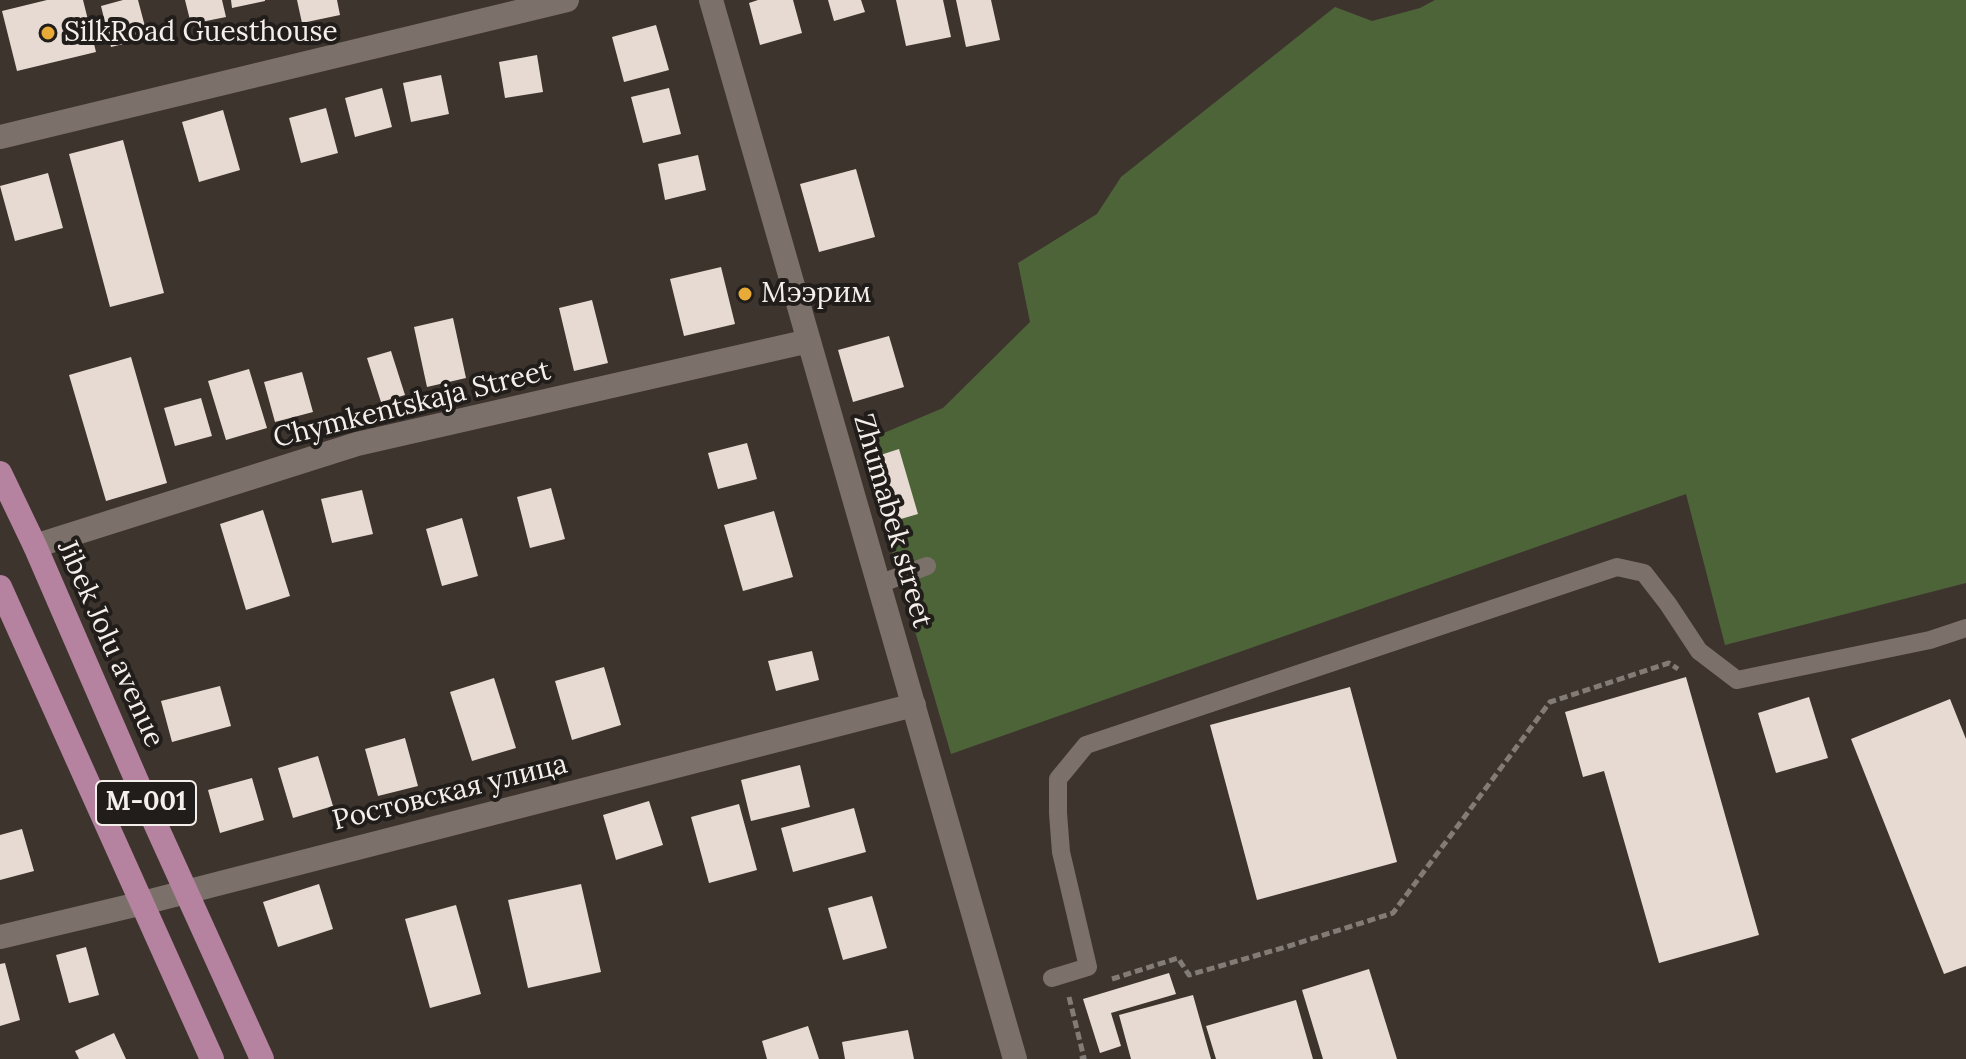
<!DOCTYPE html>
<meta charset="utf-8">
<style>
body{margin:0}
canvas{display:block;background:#3e342e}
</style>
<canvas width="1966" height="1059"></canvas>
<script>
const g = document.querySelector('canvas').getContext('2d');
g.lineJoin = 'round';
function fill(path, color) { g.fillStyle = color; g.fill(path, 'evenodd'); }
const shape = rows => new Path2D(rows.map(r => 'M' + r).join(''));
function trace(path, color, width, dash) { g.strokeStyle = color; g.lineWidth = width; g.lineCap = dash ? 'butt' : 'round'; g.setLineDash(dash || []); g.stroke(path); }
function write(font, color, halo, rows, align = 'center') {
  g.font = font + ' Lora,serif'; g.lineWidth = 8; g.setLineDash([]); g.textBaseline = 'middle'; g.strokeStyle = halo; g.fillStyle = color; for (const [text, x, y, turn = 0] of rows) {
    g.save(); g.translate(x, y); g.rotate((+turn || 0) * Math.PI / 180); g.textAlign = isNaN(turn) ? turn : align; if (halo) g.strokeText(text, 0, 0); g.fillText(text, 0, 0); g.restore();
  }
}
fill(shape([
 [1435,0,1966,0,1966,583,1725,645,1686,494,951,754,860,443,943,408,1030,322,1018,263,1097,214,1121,177,1335,7,1372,21,1420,8]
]), '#4d6439');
fill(shape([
 [47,0,83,0,96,52,17,71,2,11],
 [123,0,138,0,148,38,111,47,101,6],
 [185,0,222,0,226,17,191,24],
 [231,0,265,0,265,1,232,8],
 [297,0,337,0,340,15,302,23],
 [758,0,793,0,802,33,760,45,749,3],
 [828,0,861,0,865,12,834,21],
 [896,0,943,0,951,37,906,46],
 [956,0,991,0,1000,40,966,47],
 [656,25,669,70,624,82,612,37],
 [537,55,543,92,505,98,499,62],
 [441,75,449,114,411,122,403,83],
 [382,88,392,127,355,137,345,98],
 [669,88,681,134,643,143,631,97],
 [326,108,338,153,301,163,289,118],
 [223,110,240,170,199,182,182,122],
 [123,140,164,293,110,307,69,154],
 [698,155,706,190,665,200,658,164],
 [856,169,875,237,819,252,800,184],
 [48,173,63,228,15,241,0,186],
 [721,267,735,324,684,336,670,279],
 [592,300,608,363,574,371,559,308],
 [453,318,466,378,427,387,414,327],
 [889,336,904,387,853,402,838,350],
 [391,351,405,395,381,402,367,358],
 [131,357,167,483,106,501,69,375],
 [249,369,267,428,226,440,208,381],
 [302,372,313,412,275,422,264,382],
 [201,398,212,436,175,446,164,408],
 [747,443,757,479,718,489,708,453],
 [899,449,918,514,887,523,868,459],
 [551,488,565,539,530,548,517,497],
 [362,490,373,534,332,543,321,499],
 [263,510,290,596,246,610,220,524],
 [774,511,793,577,743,591,724,525],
 [462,518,478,576,442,586,426,529],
 [812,651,819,680,776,691,768,661],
 [604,667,621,725,572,740,555,681],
 [1686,677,1759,935,1659,963,1604,771,1583,777,1565,712],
 [494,678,516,748,472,761,450,692],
 [220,686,231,726,172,742,161,701],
 [1350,687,1397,862,1257,900,1210,725],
 [1809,697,1828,758,1776,773,1758,713],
 [1950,699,1966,739,1966,966,1944,974,1851,739],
 [405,738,418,786,378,796,365,749],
 [318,756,333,806,293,818,278,768],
 [800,765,810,807,751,821,741,780],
 [252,778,264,820,220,833,208,790],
 [649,801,663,845,616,860,603,815],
 [739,804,757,870,709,883,691,817],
 [854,808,866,852,793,872,781,828],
 [22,829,34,871,0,880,0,835],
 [319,884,333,929,278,947,263,902],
 [581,884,601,972,528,988,508,900],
 [872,896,887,948,843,960,828,908],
 [456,905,481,994,430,1008,405,919],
 [86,947,99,995,69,1003,56,955],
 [5,963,20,1020,0,1026,0,964],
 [1369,969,1397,1059,1323,1059,1302,990],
 [1169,973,1176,994,1111,1013,1121,1046,1100,1053,1083,999],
 [1193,995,1211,1059,1131,1059,1119,1015],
 [1296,1000,1313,1059,1216,1059,1206,1026],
 [808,1026,819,1059,767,1059,762,1041],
 [908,1030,914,1059,845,1059,842,1042],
 [114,1033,126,1059,79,1059,75,1051]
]), '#e7dad2');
trace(shape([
 [1112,979,1178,958,1189,975,1289,946,1393,913,1550,702,1669,663,1678,669],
 [1069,997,1084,1058,1080,1059]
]), '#837b75', 5, [8, 4]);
trace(shape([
 [879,584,927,566],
 [1052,978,1088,967,1061,852,1058,813,1058,779,1086,745,1617,567,1644,573,1668,604,1699,651,1737,680,1930,640,1966,628]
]), '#7c716a', 18);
trace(shape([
 [711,0,1015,1059],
 [0,137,567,0],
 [35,546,357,444,809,341],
 [0,937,143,903,914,705]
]), '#7c716a', 24);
trace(shape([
 [0,473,35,546,155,823,262,1059],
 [0,587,212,1059]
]), '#b582a0', 24);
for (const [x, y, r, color] of [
 [48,33,8,"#e8ab37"],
 [745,294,8,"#e8ab37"]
]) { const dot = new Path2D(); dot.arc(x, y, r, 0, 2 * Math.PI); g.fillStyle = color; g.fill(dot); trace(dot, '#211d1a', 3); }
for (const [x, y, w] of [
 [146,803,100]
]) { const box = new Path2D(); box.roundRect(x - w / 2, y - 22, w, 44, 6); g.fillStyle = '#211d1a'; g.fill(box); trace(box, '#f5efeb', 2); }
write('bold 26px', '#f5efeb', null, [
 ["М-001",146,803]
]);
write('28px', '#f5efeb', '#211d1a', [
 ["SilkRoad Guesthouse",64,33],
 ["Мээрим",761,294]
], 'left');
write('28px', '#f5efeb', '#211d1a', [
 ["Chymkentskaja Street",412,405,-14],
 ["Zhumabek street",892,521,74],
 ["Jibek Jolu avenue",110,644,66],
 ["Ростовская улица",450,793,-14]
]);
</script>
